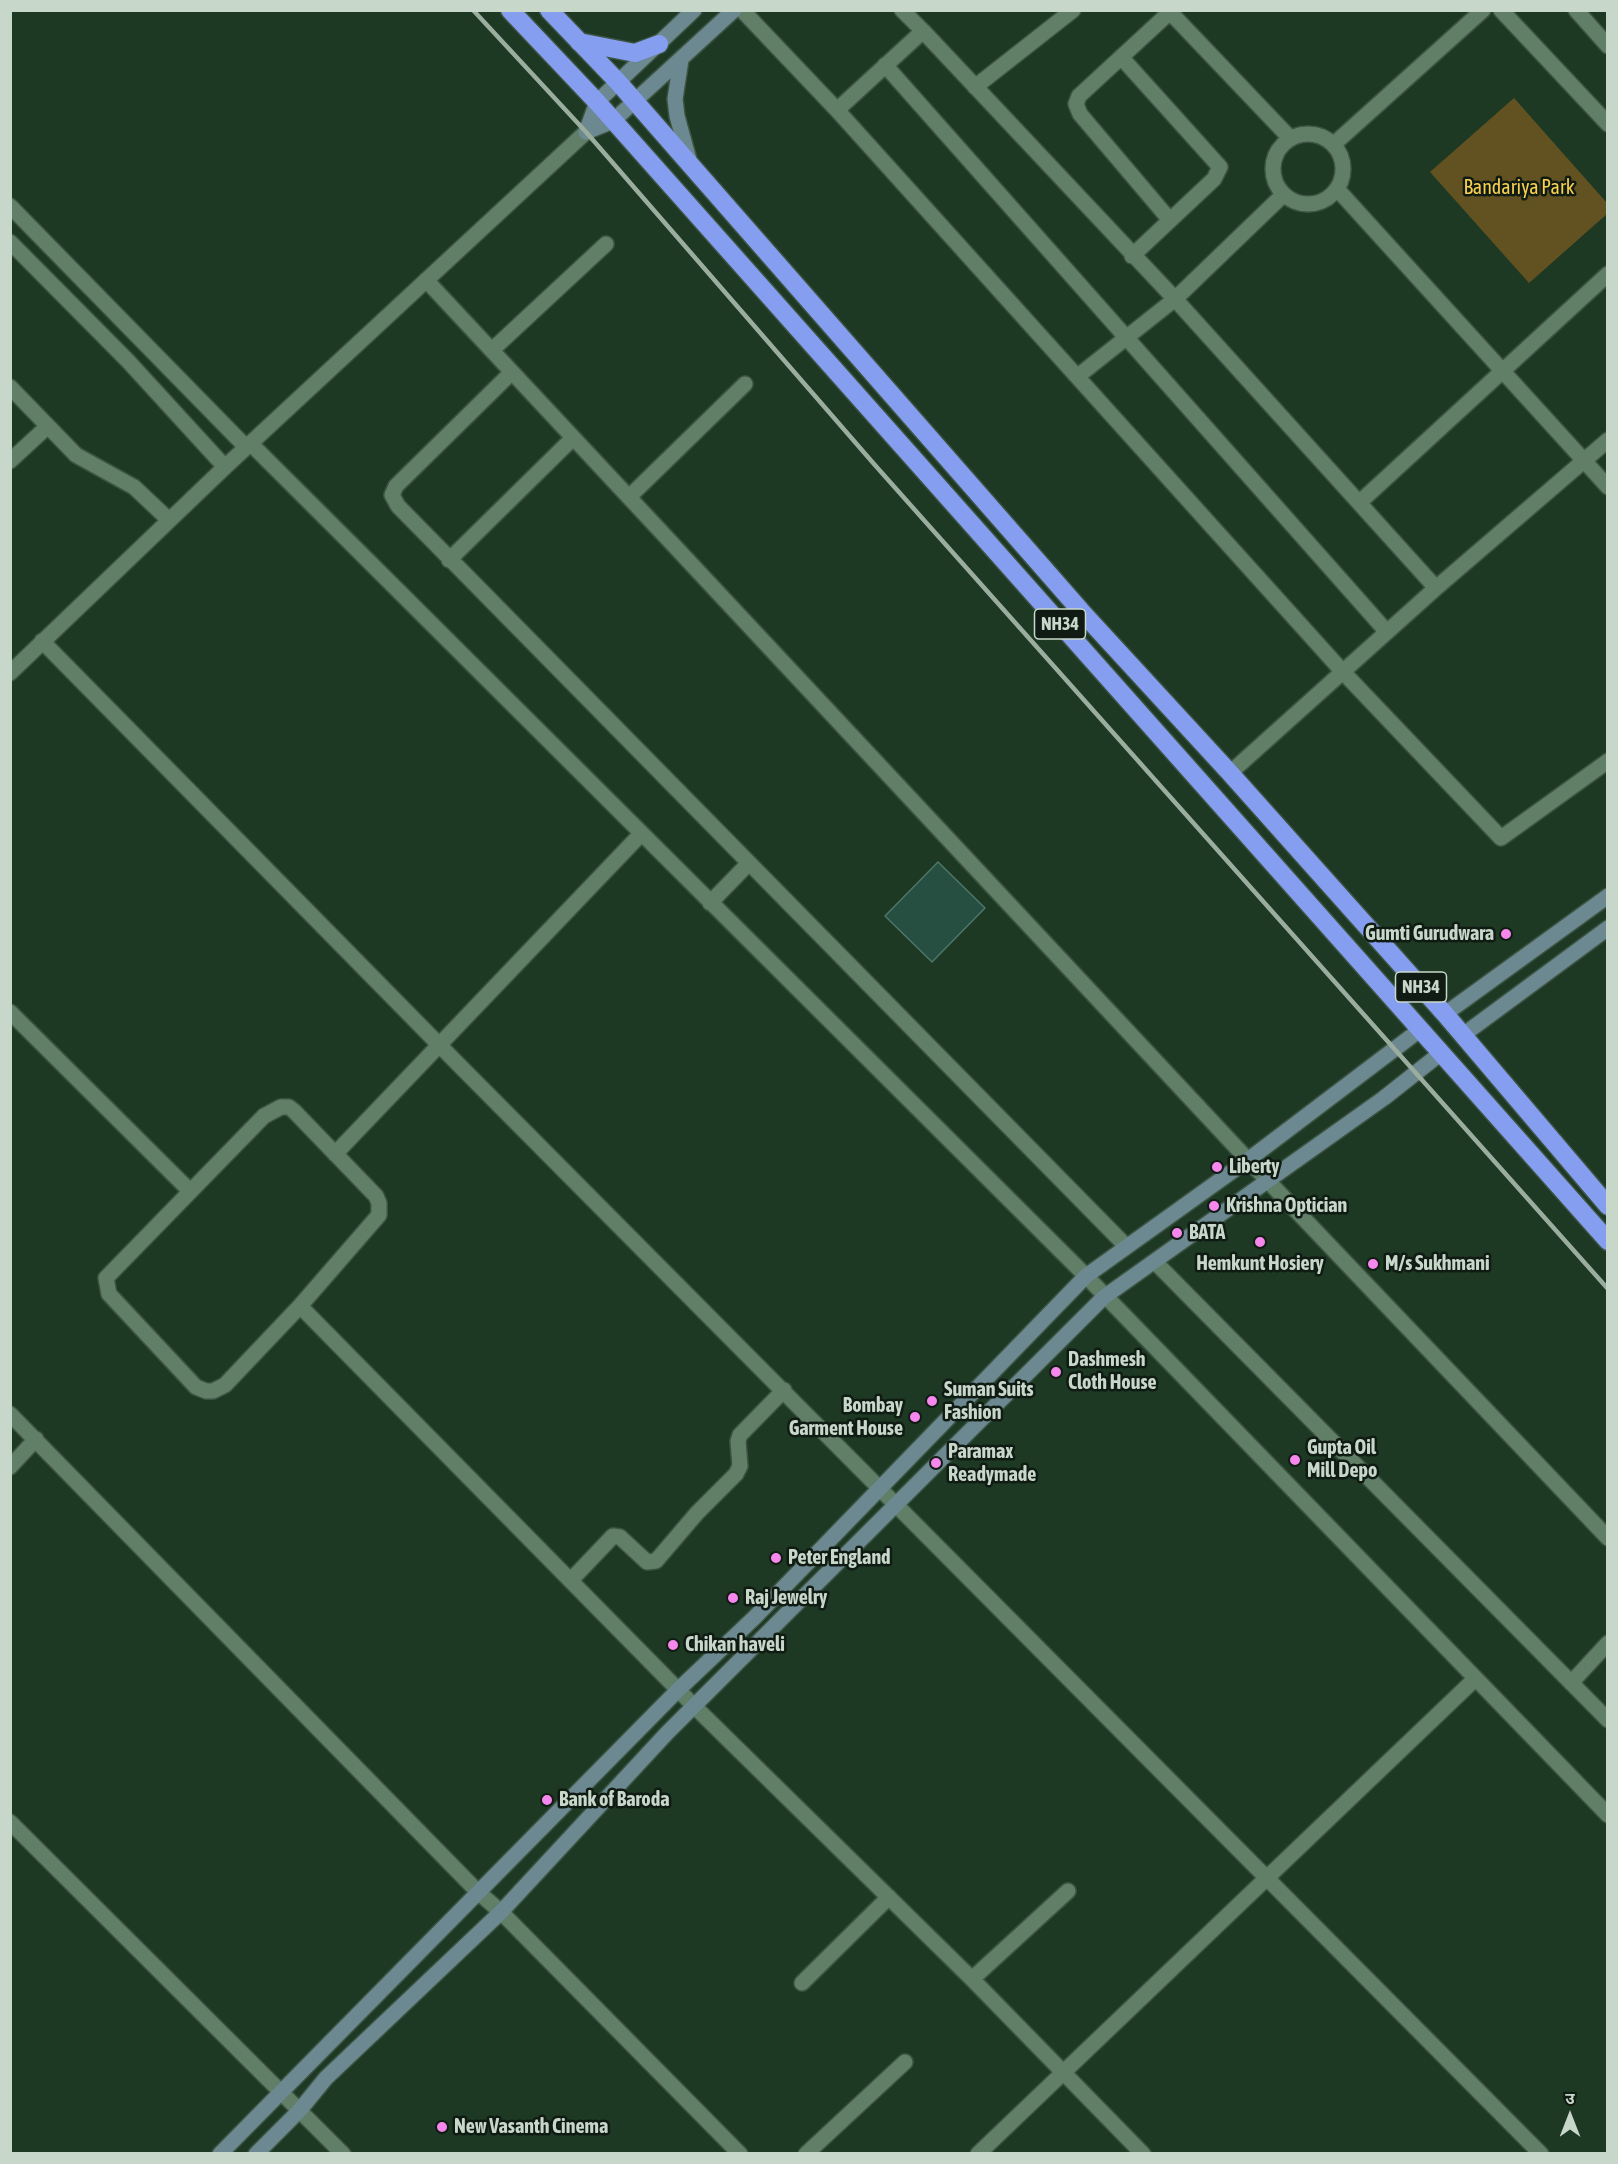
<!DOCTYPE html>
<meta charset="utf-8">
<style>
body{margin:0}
#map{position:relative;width:1618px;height:2164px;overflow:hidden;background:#1d3823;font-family:"Asap Condensed","Noto Sans Devanagari",sans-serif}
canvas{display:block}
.frame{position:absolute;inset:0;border:12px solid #c7d7ca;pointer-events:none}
.north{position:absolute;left:1540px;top:2086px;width:60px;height:60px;-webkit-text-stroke:4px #101c13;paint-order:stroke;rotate:0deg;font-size:16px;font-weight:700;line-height:24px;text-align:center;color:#c7d7ca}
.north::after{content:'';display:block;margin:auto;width:21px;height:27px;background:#c7d7ca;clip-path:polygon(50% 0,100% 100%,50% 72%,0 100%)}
</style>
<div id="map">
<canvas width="1618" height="2164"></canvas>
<div class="frame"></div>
<div class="north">उ</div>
</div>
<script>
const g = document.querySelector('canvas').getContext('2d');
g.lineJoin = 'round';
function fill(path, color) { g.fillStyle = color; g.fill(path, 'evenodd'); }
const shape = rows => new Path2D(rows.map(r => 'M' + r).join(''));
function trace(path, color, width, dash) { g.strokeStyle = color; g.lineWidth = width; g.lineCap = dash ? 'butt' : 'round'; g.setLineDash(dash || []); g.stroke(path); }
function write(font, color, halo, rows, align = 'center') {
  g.font = font + ' "Asap Condensed",sans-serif'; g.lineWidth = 5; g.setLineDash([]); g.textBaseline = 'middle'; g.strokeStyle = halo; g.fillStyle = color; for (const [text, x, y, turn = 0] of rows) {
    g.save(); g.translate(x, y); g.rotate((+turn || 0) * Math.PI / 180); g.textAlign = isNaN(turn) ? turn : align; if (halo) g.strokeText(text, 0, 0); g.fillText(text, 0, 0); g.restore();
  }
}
fill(shape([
 [1514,98,1607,203,1607,214,1529,283,1430,172]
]), '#635221');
const building = shape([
 [938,862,985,908,932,962,885,916,938,862]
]);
fill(building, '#264e41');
trace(building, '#4f7769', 1.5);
const street = shape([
 [742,10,837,110,1343,672,1501,838,1608,761],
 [902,10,923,31],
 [1168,10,1290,138],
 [1501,10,1608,124],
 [1576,10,1608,46],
 [1121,57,1220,167,1214,179,1132,256],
 [885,65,1387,632],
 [975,87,1073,10],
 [837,110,923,31,1175,299,1436,588],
 '1273 169a35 35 0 1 1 70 0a35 35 0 1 1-70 0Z',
 [1334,144,1483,10],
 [1338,190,1608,487],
 [10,206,246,447],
 [1169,219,1080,114,1076,104,1079,96,1170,12],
 [10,242,128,361,225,467],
 [426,280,1248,1160,1608,1538],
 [492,350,606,244],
 [512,372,396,486,392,495,398,506,1126,1246],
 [1078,376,1175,299,1283,195],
 [10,387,76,455,134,487,169,520],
 [250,443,1086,1276,1608,1815],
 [10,461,48,426],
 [629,497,745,384],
 [1360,502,1608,274],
 [449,560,573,438],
 [42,641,459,1065,1541,2154],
 [10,673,225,467,586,132],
 [1230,773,1436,588,1608,440],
 [710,903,748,864],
 [10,1012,190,1191],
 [281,1107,289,1107,294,1111,376,1196,379,1203,379,1215,300,1306,225,1385,213,1391,206,1391,196,1387,109,1294,106,1278,264,1116,281,1107],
 [335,1154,641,834],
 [1155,1262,1608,1720],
 [300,1306,695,1707,972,1979,1143,2154],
 [10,1414,478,1892,501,1912,740,2154],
 [10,1467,36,1439],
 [572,1579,613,1536,620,1537,647,1562,656,1561,697,1513,736,1474,740,1466,738,1441,740,1435,784,1390],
 [1571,1683,1608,1643],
 [10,1822,343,2154],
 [972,1979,1068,1891],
 [802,1983,889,1897],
 [806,2154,905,2062],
 [978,2154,1475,1679]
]);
const secondary = shape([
 [681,60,675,99,677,116,690,163],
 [586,132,613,121,734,10],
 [586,132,597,102,694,10],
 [1445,1014,1608,896],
 [1463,1035,1608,928],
 [220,2154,679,1689,754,1618,1086,1276,1248,1160,1421,1029],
 [256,2154,299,2111,326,2078,501,1912,667,1733,1104,1297,1384,1098,1441,1053]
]);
const highway = shape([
 [510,10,597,102,1608,1241],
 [549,10,618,82,1081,611,1230,773,1445,1014,1608,1206],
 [579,42,635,53,659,44]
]);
trace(street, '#3b5341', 18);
trace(secondary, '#3b5341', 18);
trace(highway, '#3b5341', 21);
trace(street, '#617e67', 15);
trace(secondary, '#6c8890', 15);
trace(highway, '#869ef0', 18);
trace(shape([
 [473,10,586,132,874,464,1608,1289]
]), '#9bad9e', 4.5);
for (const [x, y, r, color] of [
 [1506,934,6,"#f688ed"],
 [1217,1167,6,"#f688ed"],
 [1214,1206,6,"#f688ed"],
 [1177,1233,6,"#f688ed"],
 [1260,1242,6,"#f688ed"],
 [1373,1264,6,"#f688ed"],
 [1056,1372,6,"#f688ed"],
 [932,1401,6,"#f688ed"],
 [915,1417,6,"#f688ed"],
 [1295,1460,6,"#f688ed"],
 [936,1463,6,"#f688ed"],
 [776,1558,6,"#f688ed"],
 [733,1598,6,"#f688ed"],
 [673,1645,6,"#f688ed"],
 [547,1800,6,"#f688ed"],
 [442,2127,6,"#f688ed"]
]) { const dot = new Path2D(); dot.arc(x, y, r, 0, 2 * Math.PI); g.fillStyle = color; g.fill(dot); trace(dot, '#101c13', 2); }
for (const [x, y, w] of [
 [1060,624,51],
 [1421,987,51]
]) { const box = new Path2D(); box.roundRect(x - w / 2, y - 15, w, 30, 4.5); g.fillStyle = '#101c13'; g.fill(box); trace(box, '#c7d7ca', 1.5); }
write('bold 18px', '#c7d7ca', null, [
 ["NH34",1060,624],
 ["NH34",1421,987]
]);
write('20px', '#fad04f', '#101c13', [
 ["Bandariya Park",1519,188]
]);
write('bold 20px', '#c7d7ca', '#101c13', [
 ["Gumti Gurudwara",1494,934,"right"],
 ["Liberty",1229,1167],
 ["Krishna Optician",1226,1206],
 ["BATA",1189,1233],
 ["Hemkunt Hosiery",1260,1264,"center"],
 ["M/s Sukhmani",1385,1264],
 ["Dashmesh",1068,1360],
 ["Cloth House",1068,1383],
 ["Suman Suits",944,1390],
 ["Fashion",944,1413],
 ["Bombay",903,1406,"right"],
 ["Garment House",903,1429,"right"],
 ["Gupta Oil",1307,1448],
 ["Mill Depo",1307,1471],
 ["Paramax",948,1452],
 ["Readymade",948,1475],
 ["Peter England",788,1558],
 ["Raj Jewelry",745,1598],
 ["Chikan haveli",685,1645],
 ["Bank of Baroda",559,1800],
 ["New Vasanth Cinema",454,2127]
], 'left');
</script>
